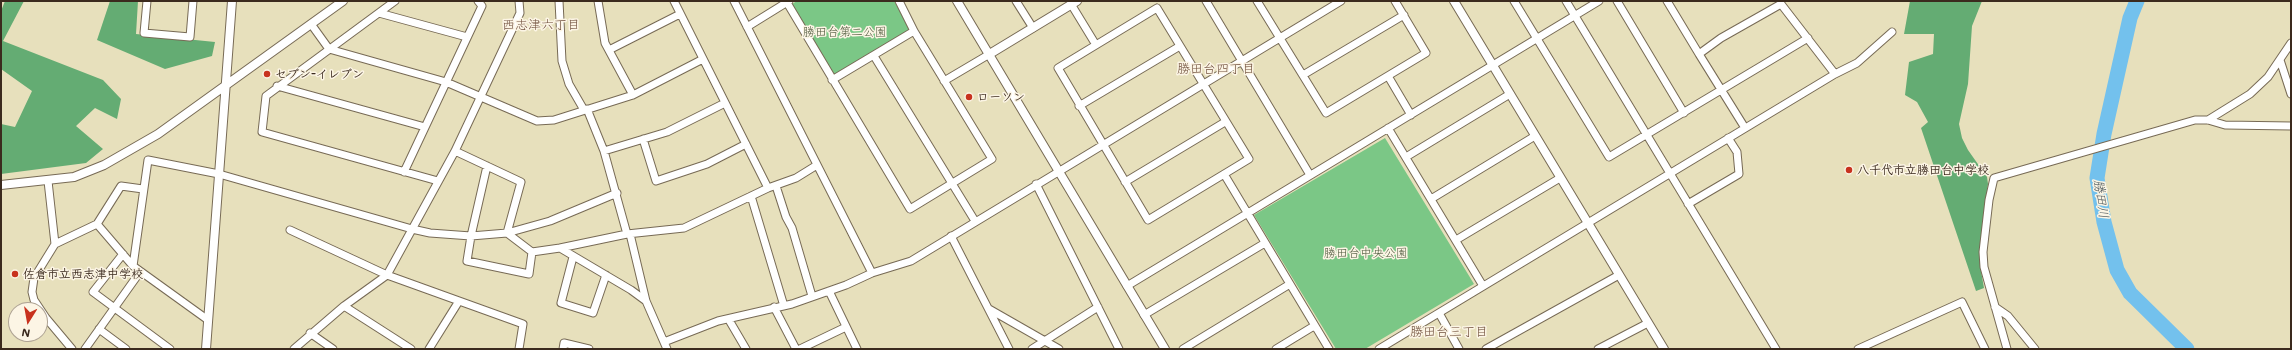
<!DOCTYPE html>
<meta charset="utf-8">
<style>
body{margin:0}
#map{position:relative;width:2292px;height:350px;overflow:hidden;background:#e7e0bc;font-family:Mali,sans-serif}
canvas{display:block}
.frame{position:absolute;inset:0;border:2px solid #3b2a1e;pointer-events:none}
.north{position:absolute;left:8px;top:302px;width:40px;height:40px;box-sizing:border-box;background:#fcf5e5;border:1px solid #afa495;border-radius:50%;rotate:191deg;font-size:11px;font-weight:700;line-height:16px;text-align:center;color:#3b2a1e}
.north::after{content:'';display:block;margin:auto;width:14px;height:18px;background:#c8321e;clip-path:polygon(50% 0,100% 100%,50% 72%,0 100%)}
</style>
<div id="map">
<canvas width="2292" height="350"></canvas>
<div class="frame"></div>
<div class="north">N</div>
</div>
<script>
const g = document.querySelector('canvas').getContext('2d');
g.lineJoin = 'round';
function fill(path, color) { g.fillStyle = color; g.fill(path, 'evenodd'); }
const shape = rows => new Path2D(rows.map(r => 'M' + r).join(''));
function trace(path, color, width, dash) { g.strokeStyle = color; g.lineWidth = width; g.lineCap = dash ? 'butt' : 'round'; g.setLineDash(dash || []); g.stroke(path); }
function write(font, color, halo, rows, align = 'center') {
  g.font = font + ' Mali,"Klee One",sans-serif'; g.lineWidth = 3; g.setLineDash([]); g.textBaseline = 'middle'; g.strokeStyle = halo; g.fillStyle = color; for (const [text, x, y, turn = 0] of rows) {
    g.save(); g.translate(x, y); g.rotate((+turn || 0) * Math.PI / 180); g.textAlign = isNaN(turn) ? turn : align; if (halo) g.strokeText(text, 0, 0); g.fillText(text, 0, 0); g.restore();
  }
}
fill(shape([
 [797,1,894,1,911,30,833,75,792,4],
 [1385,138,1474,284,1365,349,1336,349,1254,215]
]), '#7bc786');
fill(shape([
 [5,1,24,1,3,41,103,80,121,99,117,119,95,108,76,126,103,149,86,163,1,174,1,124,15,127,32,91,1,69,1,11],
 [110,1,138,1,136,34,215,42,212,56,165,69,97,40],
 [1910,1,1982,1,1972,26,1968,84,1959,124,1962,138,1968,150,1987,177,1988,184,1980,251,1981,271,1984,288,1976,291,1921,128,1928,122,1917,102,1905,95,1909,62,1933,54,1934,34,1904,34]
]), '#64ac73');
trace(shape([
 [2137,1,2130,18,2104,134,2097,178,2104,222,2117,270,2130,293,2187,349]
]), '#73c1ed', 15);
const minor = shape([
 [147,1,144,33,190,37,193,1],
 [395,1,266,96,262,132,438,181],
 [559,1,562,61,569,84,584,110],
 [598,1,605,43,633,95],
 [674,1,768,188],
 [734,1,872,273],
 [786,1,910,209,992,159,914,31,899,1],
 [1016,1,1033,28],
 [1206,1,1310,175],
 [1257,1,1326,113,1426,53,1395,1],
 [1514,1,1609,157,1808,38],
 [1566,1,1776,349],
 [1617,1,1684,113],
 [1071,4,1096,45],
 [1157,8,1249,159,1148,220,1058,68,1157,8],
 [379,13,467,37],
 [311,24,329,49,446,82,537,121,554,120,633,95,703,59],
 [747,27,789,1],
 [609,50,680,14],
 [1699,54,1745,128],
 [874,56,975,221],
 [2280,60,2291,94],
 [1835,74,1857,63,1892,32],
 [1303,75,1404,15],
 [1388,76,1411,115],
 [832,80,914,31],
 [944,81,988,55],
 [277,86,425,127],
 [1079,106,1180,46],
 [587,109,604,151,627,234],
 [2208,120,2250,94,2268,77,2291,43],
 [1388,128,1483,286],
 [643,139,656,181,707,164,746,144],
 [455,151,521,182,507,233,532,252,560,248,631,290,646,301],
 [604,151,667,132,725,103],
 [1406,157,1510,94],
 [487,166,471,236,467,261,529,274,532,252],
 [404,172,482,6,478,1],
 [1224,174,1329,349],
 [48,181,55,244],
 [1125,182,1225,122],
 [1036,184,1119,349],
 [776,186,786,217,792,228,812,296],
 [751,196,784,306],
 [1431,199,1535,136],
 [1688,204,1739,174,1737,152,1728,138],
 [97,224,133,266],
 [290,230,387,275,523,324,519,349],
 [630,234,646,301,667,349],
 [951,236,1009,349],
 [1456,240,1560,178],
 [560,248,627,234,684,228,768,188,796,178,817,165],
 [123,254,93,292,170,349],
 [573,257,561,303,593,313,606,275],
 [1127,286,1599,1],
 [829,291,857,349],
 [344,306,411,349],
 [774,307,796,349],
 [1995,307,2008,316,2035,349],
 [989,309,1059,349],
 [1439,313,1459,349],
 [1144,315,1265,243],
 [208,320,133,266,148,160,219,174,412,229,430,233,471,236,507,233,550,221,617,193],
 [729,320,746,349],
 [99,329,126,349],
 [310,333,333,349],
 [664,342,718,321,792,304,846,285,872,273,911,261,1341,1],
 [72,349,46,318,34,300,32,292,34,278,55,244,97,224,121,186,143,189],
 [85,349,140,272],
 [294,349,344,306,387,275,455,151,520,13,519,1],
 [429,349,459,301],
 [563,349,564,343,589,349],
 [800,349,846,327],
 [1032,349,1098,307],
 [1183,349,1290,284],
 [1276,349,1314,326],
 [1379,349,1835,74,1781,4,1721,38,1699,54,1667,1],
 [1486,349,1619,275],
 [1598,349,1648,323],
 [1858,349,1962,302,1985,349],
 [2007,349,1984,267,1983,252,1989,200,1994,178,2195,120,2208,120,2225,125,2291,126]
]);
const tertiary = shape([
 [957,1,1165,349],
 [1454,1,1664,349],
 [988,55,1077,1],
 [1,185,74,177,104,165,158,134,343,1],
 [206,349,232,1]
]);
trace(minor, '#776a55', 9);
trace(tertiary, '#776a55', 10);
trace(minor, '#fff', 7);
trace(tertiary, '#fff', 8);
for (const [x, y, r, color] of [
 [267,74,4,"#c8321e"],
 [969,97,4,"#c8321e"],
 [1849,170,4,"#c8321e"],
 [15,274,4,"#c8321e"]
]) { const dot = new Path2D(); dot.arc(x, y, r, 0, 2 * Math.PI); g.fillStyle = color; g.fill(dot); trace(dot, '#fcf5e5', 1.5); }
write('12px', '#4e593d', '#fcf5e5', [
 ["勝田台第二公園",845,32],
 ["勝田台中央公園",1366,253]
]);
write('bold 12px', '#3b2a1e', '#fcf5e5', [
 ["セブン-イレブン",275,74],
 ["ローソン",977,97],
 ["八千代市立勝田台中学校",1857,170],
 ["佐倉市立西志津中学校",23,274]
], 'left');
write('13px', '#72523f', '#fcf5e5', [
 ["西志津六丁目",541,25],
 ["勝田台四丁目",1216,69],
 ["勝田台三丁目",1449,332]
]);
write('italic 13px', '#4c575c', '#fcf5e5', [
 ["勝田川",2101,199,82]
]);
</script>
